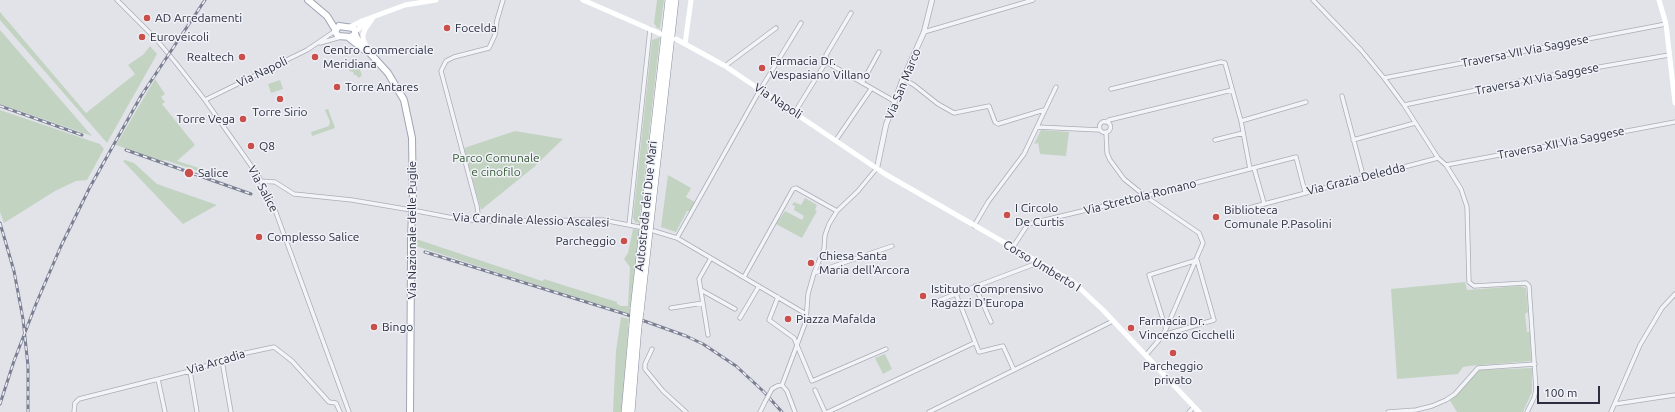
<!DOCTYPE html>
<style>
body{margin:0}
#map{position:relative;width:1675px;height:412px;overflow:hidden;background:#e1e3e9;font-family:Ubuntu,sans-serif}
canvas{display:block}
.scale{position:absolute;left:1537px;top:386px;width:63px;height:18px;box-sizing:border-box;border:2px solid #2a2e40;border-top:0;padding-left:5px;font-size:12px;line-height:14px;white-space:nowrap;color:#2a2e40;-webkit-text-stroke:3px #f0f2f7;paint-order:stroke}
</style>
<div id="map">
<canvas width="1675" height="412"></canvas>
<div class="scale">100 m</div>
</div>
<script>
const g = document.querySelector('canvas').getContext('2d');
g.lineJoin = 'round';
function fill(path, color) { g.fillStyle = color; g.fill(path, 'evenodd'); }
const shape = rows => new Path2D(rows.map(r => 'M' + r).join(''));
function trace(path, color, width, dash) { g.strokeStyle = color; g.lineWidth = width; g.lineCap = dash ? 'butt' : 'round'; g.setLineDash(dash || []); g.stroke(path); }
function write(font, color, halo, rows, align = 'center') {
  g.font = font + ' Ubuntu,sans-serif'; g.lineWidth = 3; g.setLineDash([]); g.textBaseline = 'middle'; g.strokeStyle = halo; g.fillStyle = color; for (const [text, x, y, turn = 0] of rows) {
    g.save(); g.translate(x, y); g.rotate((+turn || 0) * Math.PI / 180); g.textAlign = isNaN(turn) ? turn : align; if (halo) g.strokeText(text, 0, 0); g.fillText(text, 0, 0); g.restore();
  }
}
fill(shape([
 [657,0,664,0,660,29,657,28,654,23],
 [0,12,86,113,135,74,128,65,144,54,150,46,157,54,107,143,0,20],
 [0,30,92,136,0,104],
 [660,37,639,223,635,222,633,218,652,40],
 [359,63,363,67,360,70,362,75,359,78,356,75,354,75,353,72,349,71,350,68,356,67],
 [155,79,165,94,161,97,165,102,162,104,195,145,177,161,205,170,204,173,165,160,161,161,116,145],
 [280,80,283,89,271,93,268,84],
 [328,109,335,128,312,136,311,132,329,126,330,122,325,110],
 [0,110,100,144,104,149,87,180,76,181,55,191,4,223,0,212],
 [1041,130,1069,132,1066,156,1040,154,1038,143,1034,144],
 [515,131,563,139,534,167,481,210,464,148],
 [125,160,134,163,157,184,217,205,183,224,123,161],
 [668,175,691,188,686,197,695,202,690,211,687,211,676,232,661,227],
 [805,198,817,205,815,210,817,211,802,238,776,224,785,211,802,220,804,216,794,210,795,206,792,205,794,202,801,205],
 [633,229,639,230,630,314,540,286,416,246,416,239,542,281,544,280,544,279,617,302,617,304,621,306,628,306,630,267,624,259,628,253],
 [1465,282,1467,290,1520,286,1526,288,1528,312,1525,314,1527,332,1530,332,1531,361,1469,366,1463,367,1458,374,1397,379,1391,289],
 [621,317,629,319,622,412,613,412,616,351],
 [885,354,892,369,883,374,875,358],
 [1532,368,1532,392,1523,412,1457,412,1449,399,1458,393,1479,370]
]), '#c3d3c2');
const minor = shape([
 [117,0,156,39,176,63,205,100,259,177,275,210,349,412],
 [1313,0,1361,50,1384,78,1404,105,1438,158,1446,165,1461,189,1467,207,1469,282,1474,286,1526,283,1529,286,1536,390,1534,398,1527,412],
 [924,32,1033,0],
 [320,43,341,37],
 [826,62,894,101],
 [725,66,776,28],
 [1384,78,1666,24],
 [903,79,914,85,938,104,954,113,989,106,995,122,998,124,1044,110],
 [862,83,879,52],
 [1111,89,1221,62,1225,63,1241,121,1250,169],
 [1342,96,1364,179],
 [205,100,307,50,335,31],
 [1404,105,1530,79,1669,55],
 [795,112,826,62,826,55,851,13],
 [1241,121,1306,102],
 '1099.5 127a5.5 5.5 0 1 1 11 0a5.5 5.5 0 1 1-11 0Z',
 [1106,122,1109,120,1232,90],
 [1037,127,1100,130],
 [1106,132,1107,153,1110,160,1124,179,1145,196,1199,233,1203,243,1166,329,1159,340,1146,355],
 [836,140,871,89],
 [1215,140,1243,133],
 [1353,140,1415,123],
 [1446,165,1675,122],
 [1254,168,1264,203],
 [260,181,275,182,294,194,352,200,417,211,448,217,479,221,603,220,639,227],
 [1249,208,1438,158],
 [479,221,477,206,441,71,446,61,454,57,489,48,495,35,497,20,503,0],
 [629,225,650,29],
 [974,226,988,202,1024,154,1056,87],
 [654,231,677,238,806,314],
 [677,238,760,90,801,23],
 [1013,247,1028,224,1145,196,1296,157,1305,192],
 [814,273,892,246],
 [744,277,793,189,796,188,837,211],
 [975,286,991,322],
 [701,290,735,309],
 [956,294,979,352,1003,346,1014,370],
 [778,297,769,320,794,338,812,381,886,349],
 [940,300,1040,262],
 [671,308,703,303],
 [740,318,759,286],
 [1166,329,1149,275,1197,260],
 [708,335,699,279,711,258],
 [1163,335,1214,320,1197,260],
 [652,349,645,364,645,369,663,391,686,412],
 [222,361,231,412],
 [190,371,197,412],
 [158,379,165,412],
 [782,385,806,321,808,294,814,273,824,249,825,235,829,224,837,211,858,191,877,168],
 [782,385,787,391,795,412],
 [772,389,777,386,782,385],
 [815,390,825,412],
 [1615,404,1675,395],
 [74,412,75,403,79,399,190,371,246,353,274,347,292,361,329,402,336,403,340,412],
 [760,412,765,402],
 [828,412,974,343],
 [929,412,1113,321],
 [1189,412,1194,407],
 [1388,412,1416,410,1432,406,1446,400,1455,394,1478,368,1535,364],
 [1611,412,1640,345,1662,308,1675,294]
]);
const tertiary = shape([
 [877,168,886,125,902,81,924,32,932,0]
]);
const primary = shape([
 [308,0,327,16,335,29],
 [339,26,353,28,355,30,355,34,351,37,338,36,335,31,339,26],
 [355,34,358,40,388,73,404,100,412,138,413,205],
 [348,37,364,50],
 [411,239,412,213],
 [410,412,411,258]
]);
const motorway = shape([
 [634,309,669,0],
 [640,312,675,0],
 [625,412,633,324],
 [631,412,638,326]
]);
trace(minor, '#aaadb6', 5);
trace(tertiary, '#aaadb6', 6);
trace(primary, '#a0a5b4', 8);
trace(motorway, '#898d9f', 8);
trace(minor, '#f3f4f7', 3.5);
trace(tertiary, '#f3f4f7', 4.5);
trace(shape([
 [583,0,661,34],
 [1659,0,1666,24,1675,103],
 [350,27,362,21,405,5,436,0],
 [355,32,366,22],
 [676,39,725,66,885,174,1073,282,1102,309,1199,412],
 [685,44,691,0],
 [367,48,363,39,363,35,365,29,372,19]
]), '#fff', 5);
trace(primary, '#fff', 6);
trace(motorway, '#fff', 7);
const rail = shape([
 [0,106,82,135],
 [126,150,251,194],
 [0,223,14,271,23,319,28,366,28,412],
 [425,252,625,314,686,336,703,344,736,366,763,391,782,412],
 [0,404,14,361,36,304,61,246,90,187,141,96,205,0]
]);
trace(rail, '#7b7f92', 3);
trace(rail, '#f0f2f7', 1.5, [4.5]);
const minorBridge = shape([
 [765,402,772,389]
]);
const primaryBridge = shape([
 [412,213,413,205],
 [411,258,411,239]
]);
const motorwayBridge = shape([
 [633,324,634,309],
 [638,326,640,312]
]);
trace(minorBridge, '#aaadb6', 5, []);
trace(primaryBridge, '#a0a5b4', 8, []);
trace(motorwayBridge, '#898d9f', 8, []);
trace(minorBridge, '#f3f4f7', 3.5);
trace(primaryBridge, '#fff', 6);
trace(motorwayBridge, '#fff', 7);
for (const [x, y, r, color] of [
 [147,18,4,"#ca4e4a"],
 [447,28,4,"#ca4e4a"],
 [142,37,4,"#ca4e4a"],
 [242,57,4,"#ca4e4a"],
 [315,57,4,"#ca4e4a"],
 [762,68,4,"#ca4e4a"],
 [337,87,4,"#ca4e4a"],
 [280,99,4,"#ca4e4a"],
 [243,119,4,"#ca4e4a"],
 [251,146,4,"#ca4e4a"],
 [189,173,5,"#ca4e4a"],
 [1007,215,4,"#ca4e4a"],
 [1216,217,4,"#ca4e4a"],
 [259,237,4,"#ca4e4a"],
 [624,241,4,"#ca4e4a"],
 [811,263,4,"#ca4e4a"],
 [923,296,4,"#ca4e4a"],
 [788,319,4,"#ca4e4a"],
 [374,327,4,"#ca4e4a"],
 [1131,328,4,"#ca4e4a"],
 [1173,353,4,"#ca4e4a"]
]) { const dot = new Path2D(); dot.arc(x, y, r, 0, 2 * Math.PI); g.fillStyle = color; g.fill(dot); trace(dot, '#f0f2f7', 1.5); }
write('12px', '#2a2e40', '#f0f2f7', [
 ["AD Arredamenti",155,18],
 ["Focelda",455,28],
 ["Euroveicoli",150,37],
 ["Centro Commerciale",323,50],
 ["Meridiana",323,64],
 ["Realtech",234,57,"right"],
 ["Farmacia Dr.",770,61],
 ["Vespasiano Villano",770,75],
 ["Torre Antares",345,87],
 ["Torre Sirio",280,112,"center"],
 ["Torre Vega",235,119,"right"],
 ["Q8",259,146],
 ["Salice",198,173],
 ["I Circolo",1015,208],
 ["De Curtis",1015,222],
 ["Biblioteca",1224,210],
 ["Comunale P.Pasolini",1224,224],
 ["Complesso Salice",267,237],
 ["Parcheggio",616,241,"right"],
 ["Chiesa Santa",819,256],
 ["Maria dell'Arcora",819,270],
 ["Istituto Comprensivo",931,289],
 ["Ragazzi D'Europa",931,303],
 ["Piazza Mafalda",796,319],
 ["Farmacia Dr.",1139,321],
 ["Vincenzo Cicchelli",1139,335],
 ["Bingo",382,327],
 ["Parcheggio",1173,366,"center"],
 ["privato",1173,380,"center"]
], 'left');
write('12px', '#2a2e40', '#f0f2f7', [
 ["Traversa VII Via Saggese",1525,51,-11],
 ["Via Napoli",262,72,-26],
 ["Traversa XI Via Saggese",1537,79,-11],
 ["Via San Marco",903,84,-68],
 ["Via Napoli",778,101,33],
 ["Traversa XII Via Saggese",1561,143,-11],
 ["Via Grazia Deledda",1356,179,-14],
 ["Via Salice",263,189,62],
 ["Via Strettola Romano",1140,197,-14],
 ["Autostrada dei Due Mari",646,206,-84],
 ["Via Cardinale Alessio Ascalesi",531,220,2],
 ["Via Nazionale delle Puglie",412,230,-90],
 ["Corso Umberto I",1042,266,31],
 ["Via Arcadia",216,362,-17]
]);
write('12px', '#385b37', '#f0f2f7', [
 ["Parco Comunale",496,158],
 ["e cinofilo",496,172]
]);
</script>
